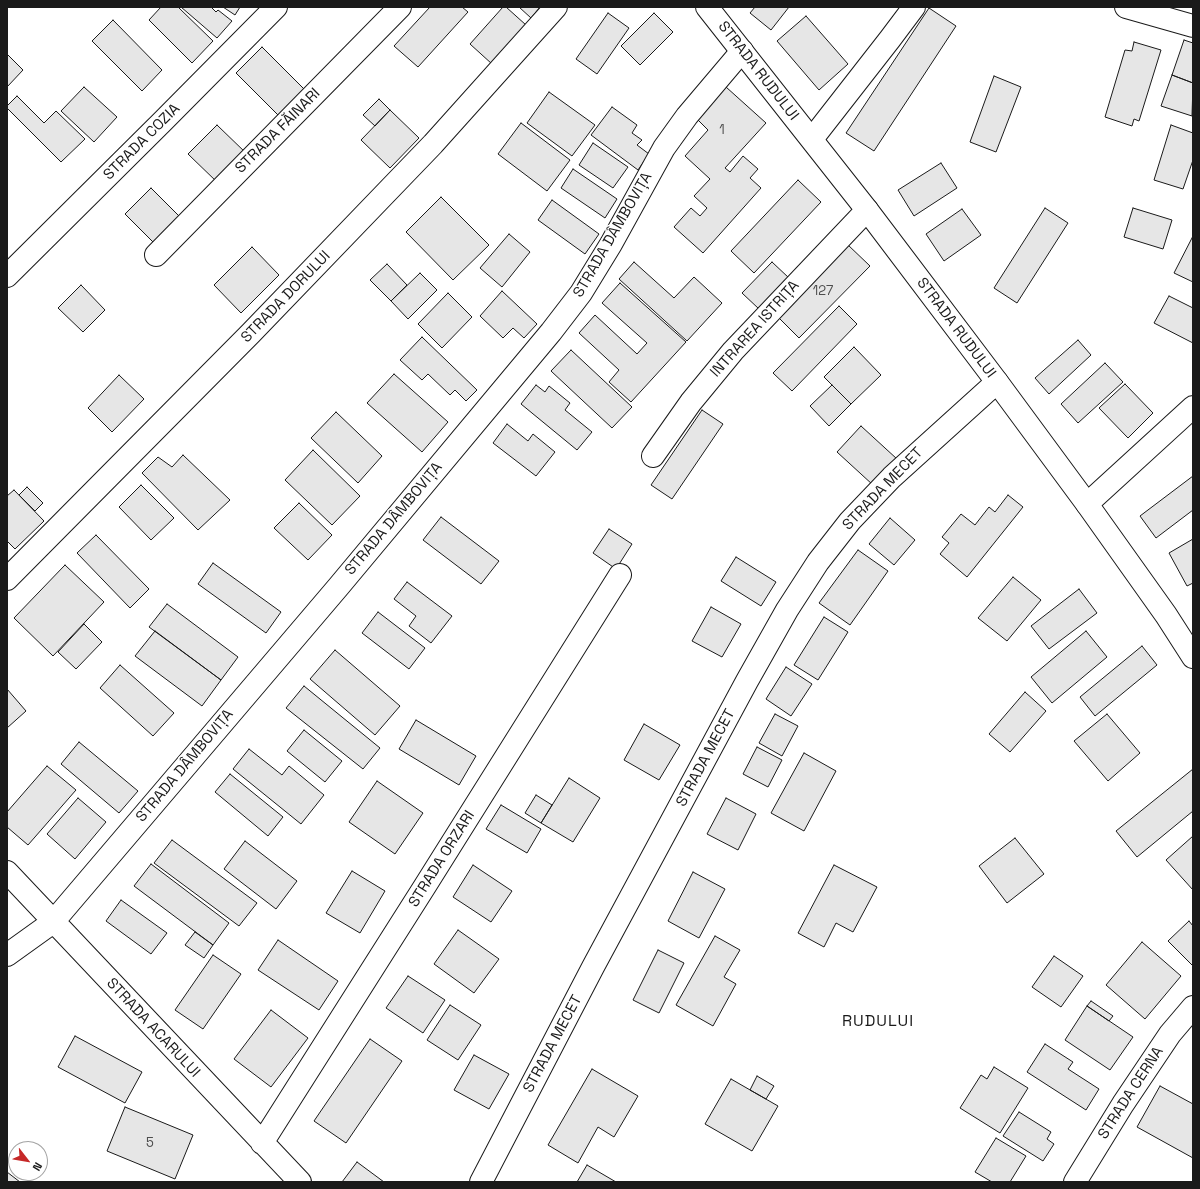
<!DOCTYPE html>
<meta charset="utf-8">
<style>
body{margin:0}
#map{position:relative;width:1200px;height:1189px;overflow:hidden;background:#fff;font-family:"Space Grotesk",sans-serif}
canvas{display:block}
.frame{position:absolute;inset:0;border:8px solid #1a1a1a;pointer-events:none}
.north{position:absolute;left:8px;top:1141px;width:40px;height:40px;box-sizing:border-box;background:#fff;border:1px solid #a3a3a3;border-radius:50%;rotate:121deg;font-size:11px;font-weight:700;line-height:16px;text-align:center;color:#1a1a1a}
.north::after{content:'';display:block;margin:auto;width:14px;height:18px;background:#c62828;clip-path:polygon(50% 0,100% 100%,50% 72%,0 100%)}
</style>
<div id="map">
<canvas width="1200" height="1189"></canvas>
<div class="frame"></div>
<div class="north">N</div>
</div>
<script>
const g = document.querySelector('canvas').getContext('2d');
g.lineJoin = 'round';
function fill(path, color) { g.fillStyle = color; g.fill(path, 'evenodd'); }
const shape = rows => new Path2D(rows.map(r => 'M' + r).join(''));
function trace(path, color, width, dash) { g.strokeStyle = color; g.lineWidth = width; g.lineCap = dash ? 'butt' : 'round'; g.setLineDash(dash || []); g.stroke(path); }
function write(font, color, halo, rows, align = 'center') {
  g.font = font + ' "Space Grotesk",sans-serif'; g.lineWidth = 3; g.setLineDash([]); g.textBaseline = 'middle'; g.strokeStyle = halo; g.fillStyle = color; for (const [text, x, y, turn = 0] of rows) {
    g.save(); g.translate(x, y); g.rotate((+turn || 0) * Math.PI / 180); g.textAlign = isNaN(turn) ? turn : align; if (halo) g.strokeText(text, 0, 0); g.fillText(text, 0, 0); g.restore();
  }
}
const building = shape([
 [161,7,178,7,213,41,192,63,149,20,161,7],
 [181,7,211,7,216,12,218,10,232,21,217,38,181,7],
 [223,7,240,7,235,15,223,7],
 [430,7,462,7,468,12,418,67,394,46,430,7],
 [503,7,506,7,526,25,492,64,470,44,503,7],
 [519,7,540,7,531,18,519,7],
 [755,7,789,7,771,30,750,13,755,7],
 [929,8,956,26,874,151,846,133,929,8],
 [608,13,629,28,597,74,576,59,608,13],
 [654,13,673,32,640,65,621,46,654,13],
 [806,16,848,64,819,90,777,41,806,16],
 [113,20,162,70,142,91,92,41,113,20],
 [1184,40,1193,43,1193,83,1172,75,1184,40],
 [1134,42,1161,50,1139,121,1134,119,1132,126,1105,117,1125,50,1132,51,1134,42],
 [262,47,307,92,281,118,236,73,262,47],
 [7,54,23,70,7,87,7,54],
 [1172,75,1193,83,1192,116,1161,106,1172,75],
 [994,76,1021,87,996,152,970,142,994,76],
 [84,87,117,117,94,142,61,111,84,87],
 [726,87,766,123,725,168,730,172,743,156,758,169,750,178,761,188,703,253,674,227,691,208,700,216,707,208,694,196,710,179,685,156,708,130,697,119,726,87],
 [549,92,595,125,572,156,527,123,549,92],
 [17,96,44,123,56,111,85,139,61,162,7,108,7,106,17,96],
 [379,99,390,110,375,126,363,115,379,99],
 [612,107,637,125,632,133,642,140,637,145,649,154,638,170,591,135,612,107],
 [390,110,419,138,390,168,361,140,390,110],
 [521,123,570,160,547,191,498,154,521,123],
 [217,125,247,154,218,183,188,154,217,125],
 [1171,125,1193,133,1193,160,1183,189,1154,180,1171,125],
 [593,143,628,167,613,188,579,165,593,143],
 [941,163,957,188,914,216,898,190,941,163],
 [573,169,617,199,605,218,561,188,573,169],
 [798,180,821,202,754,273,731,251,798,180],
 [151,188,181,218,155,244,125,214,151,188],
 [441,197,489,245,453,280,406,232,441,197],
 [552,200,599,234,585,254,538,220,552,200],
 [1045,208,1068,223,1017,303,994,288,1045,208],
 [1133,208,1172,220,1163,249,1124,237,1133,208],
 [962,209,981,235,944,261,926,234,962,209],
 [509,234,530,252,502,287,480,268,509,234],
 [1193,236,1193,282,1174,273,1193,236],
 [847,244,870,266,799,338,777,316,847,244],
 [252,247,279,275,241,313,214,285,252,247],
 [634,262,674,298,694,277,722,303,687,341,619,279,634,262],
 [772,262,789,278,759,309,742,293,772,262],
 [387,264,407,285,391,301,370,280,387,264],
 [420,273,437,290,408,319,391,301,420,273],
 [620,283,686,342,631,402,609,382,619,370,579,333,595,315,637,354,647,343,602,303,620,283],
 [81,285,105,310,83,332,58,308,81,285],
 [502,291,537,324,524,338,513,328,503,338,480,316,502,291],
 [448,293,472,317,442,348,418,324,448,293],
 [1169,296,1193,308,1193,343,1154,323,1169,296],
 [839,306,857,324,792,391,773,373,839,306],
 [422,337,477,390,466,401,455,390,450,395,428,374,422,380,400,360,422,337],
 [1078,340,1091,355,1049,394,1035,378,1078,340],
 [854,347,881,375,851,404,824,377,854,347],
 [571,350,632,407,612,428,551,371,571,350],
 [1105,363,1123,382,1078,423,1061,404,1105,363],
 [394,374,448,422,422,452,367,403,394,374],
 [119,375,144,399,112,432,88,408,119,375],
 [1125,384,1153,413,1128,438,1099,408,1125,384],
 [536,385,545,392,549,386,570,403,565,410,592,432,577,450,521,404,536,385],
 [832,385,851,404,829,426,810,406,832,385],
 [702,410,723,424,672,499,651,485,702,410],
 [336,412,382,456,358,483,311,438,336,412],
 [507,424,528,441,533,434,555,452,536,476,493,443,507,424],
 [861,426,897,459,873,485,837,452,861,426],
 [313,450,360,496,332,525,285,480,313,450],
 [183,455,230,500,198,530,142,473,158,457,172,467,183,455],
 [1193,476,1193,510,1156,538,1140,516,1193,476],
 [141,485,174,518,151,540,119,507,141,485],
 [27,487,43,503,35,511,19,495,27,487],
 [14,490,44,521,15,549,7,541,7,496,14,490],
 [1008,495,1023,507,967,577,940,554,949,543,942,537,961,514,975,525,989,507,995,512,1008,495],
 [299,503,332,535,308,560,274,528,299,503],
 [441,517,499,561,481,584,423,540,441,517],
 [890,518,915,540,894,565,869,544,890,518],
 [609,529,632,544,616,569,593,553,609,529],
 [96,535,149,589,130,608,77,553,96,535],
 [1193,539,1193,583,1187,586,1169,553,1193,539],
 [858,550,888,571,850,625,819,603,858,550],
 [736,557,776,582,761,606,721,581,736,557],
 [213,563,281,612,266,633,198,584,213,563],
 [65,565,104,602,53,656,14,618,65,565],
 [1013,577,1041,600,1007,641,978,618,1013,577],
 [407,582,452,616,431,643,409,626,416,616,394,599,407,582],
 [1079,589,1097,613,1049,649,1031,626,1079,589],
 [167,604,238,657,221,680,149,627,167,604],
 [711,607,741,624,722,657,692,641,711,607],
 [378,612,425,648,409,669,362,633,378,612],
 [824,617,848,632,818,680,794,665,824,617],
 [84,624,102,642,76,669,58,652,84,624],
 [155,631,221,680,202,706,135,656,155,631],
 [1086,631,1107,657,1052,703,1031,677,1086,631],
 [1142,646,1157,665,1095,716,1080,697,1142,646],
 [335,650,400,706,375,735,310,679,335,650],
 [120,665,174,713,153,736,100,688,120,665],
 [786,667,812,684,791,716,766,699,786,667],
 [304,686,380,748,363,769,286,708,304,686],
 [7,689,26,711,7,728,7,689],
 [1025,692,1046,711,1010,752,989,734,1025,692],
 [775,714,798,726,782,756,759,743,775,714],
 [1107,714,1140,753,1108,781,1074,741,1107,714],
 [416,720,476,756,459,785,399,749,416,720],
 [644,724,680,745,659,780,624,760,644,724],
 [304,730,342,761,325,782,287,751,304,730],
 [79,742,138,791,119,813,61,764,79,742],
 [757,747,782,760,768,787,743,774,757,747],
 [249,749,282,775,289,766,324,795,301,824,233,769,249,749],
 [804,753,836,771,804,831,771,813,804,753],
 [47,766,76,790,28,845,7,827,7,812,47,766],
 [1193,769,1193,811,1137,857,1116,831,1193,769],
 [230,774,283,817,268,836,215,792,230,774],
 [569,778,600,798,573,842,541,823,569,778],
 [377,781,423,813,395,854,349,822,377,781],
 [536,795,552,805,541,823,525,813,536,795],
 [78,798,106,822,75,859,47,834,78,798],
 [726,798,756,814,738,850,707,834,726,798],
 [501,805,541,829,527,853,486,829,501,805],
 [1193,836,1193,890,1166,860,1193,836],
 [1015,838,1044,874,1007,903,979,866,1015,838],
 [172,840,257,903,239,926,154,863,172,840],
 [245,841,297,881,276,909,224,869,245,841],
 [151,864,229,923,213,945,134,886,151,864],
 [473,865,512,891,491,922,453,897,473,865],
 [834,865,877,887,853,932,836,923,824,947,798,933,834,865],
 [352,871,385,891,360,933,326,913,352,871],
 [693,872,725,889,699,938,668,921,693,872],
 [121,900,167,933,151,954,106,921,121,900],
 [1189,921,1193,926,1193,966,1168,941,1189,921],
 [458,930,499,959,474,993,434,964,458,930],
 [195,932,213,945,204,958,185,945,195,932],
 [715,936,740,950,724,977,736,984,713,1026,676,1005,715,936],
 [278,940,338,981,319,1010,258,970,278,940],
 [1142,942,1181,976,1145,1019,1106,985,1142,942],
 [658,950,684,963,659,1013,633,1000,658,950],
 [213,955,241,974,203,1029,175,1010,213,955],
 [1054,956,1083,976,1061,1007,1032,987,1054,956],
 [408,976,445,1000,423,1033,386,1008,408,976],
 [1091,1001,1113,1016,1109,1021,1087,1006,1091,1001],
 [450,1005,481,1025,458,1060,427,1040,450,1005],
 [1087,1006,1133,1037,1110,1070,1065,1040,1087,1006],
 [271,1010,308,1038,271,1087,234,1059,271,1010],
 [75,1036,142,1072,125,1103,58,1067,75,1036],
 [370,1039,402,1061,346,1143,314,1121,370,1039],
 [1045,1044,1073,1062,1068,1069,1099,1089,1086,1110,1027,1072,1045,1044],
 [474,1055,509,1074,489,1109,454,1090,474,1055],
 [994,1067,1028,1088,1000,1133,960,1108,981,1075,987,1079,994,1067],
 [592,1069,638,1096,614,1137,598,1127,578,1163,548,1145,592,1069],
 [757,1076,774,1086,766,1099,750,1090,757,1076],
 [731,1079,778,1106,752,1151,705,1124,731,1079],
 [1160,1086,1193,1104,1193,1158,1137,1127,1160,1086],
 [125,1107,193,1135,175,1179,107,1151,125,1107],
 [1019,1112,1051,1132,1047,1139,1054,1144,1043,1161,1003,1136,1019,1112],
 [996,1138,1026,1156,1010,1182,992,1182,975,1172,996,1138],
 [357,1162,384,1182,342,1182,357,1162],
 [587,1165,616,1182,577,1182,587,1165],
 [7,1172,20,1182,7,1182,7,1172]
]);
fill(building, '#e6e6e6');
trace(building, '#1a1a1a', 1);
const minor = shape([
 [1126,7,1193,26],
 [812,139,890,39,914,7],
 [156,255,400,7],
 [7,276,163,121,276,7],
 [653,456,691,402,733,351,867,210],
 [1087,504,1193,407],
 [7,579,251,333,433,144,556,7],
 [7,872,300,1182],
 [7,955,53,922,339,586,551,332,581,293,611,244,664,148,687,116,742,51],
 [262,1143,425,886,620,575],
 [481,1182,593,967,747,681,787,610,818,562,850,521,892,477,997,382],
 [1075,1182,1123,1104,1170,1034,1193,1007]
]);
const major = shape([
 [707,7,867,210,997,382,1087,504,1166,615,1193,657]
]);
trace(minor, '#1a1a1a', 24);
trace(major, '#1a1a1a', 24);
trace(minor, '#fff', 22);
trace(major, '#fff', 22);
write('13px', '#4d4d4d', null, [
 ["1",722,130],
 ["127",823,291],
 ["5",150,1143]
]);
write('15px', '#1a1a1a', '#fff', [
 ["STRADA RUDULUI",758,71,52],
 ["STRADA FĂINARI",278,131,-45],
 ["STRADA COZIA",142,142,-45],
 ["STRADA DÂMBOVIȚA",613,235,-60],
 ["STRADA DORULUI",286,297,-46],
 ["STRADA RUDULUI",956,328,53],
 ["INTRAREA ISTRIȚA",755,329,-48],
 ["STRADA MECET",883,489,-46],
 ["STRADA DÂMBOVIȚA",394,519,-50],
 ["STRADA MECET",706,758,-62],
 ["STRADA DÂMBOVIȚA",185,766,-50],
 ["STRADA ORZARI",442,859,-58],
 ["STRADA ACARULUI",153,1028,47],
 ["STRADA MECET",553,1044,-62],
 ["STRADA CERNA",1131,1093,-57]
]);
g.letterSpacing = '1px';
write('16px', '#1a1a1a', '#fff', [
 ["RUDULUI",878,1022]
]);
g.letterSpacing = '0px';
</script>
